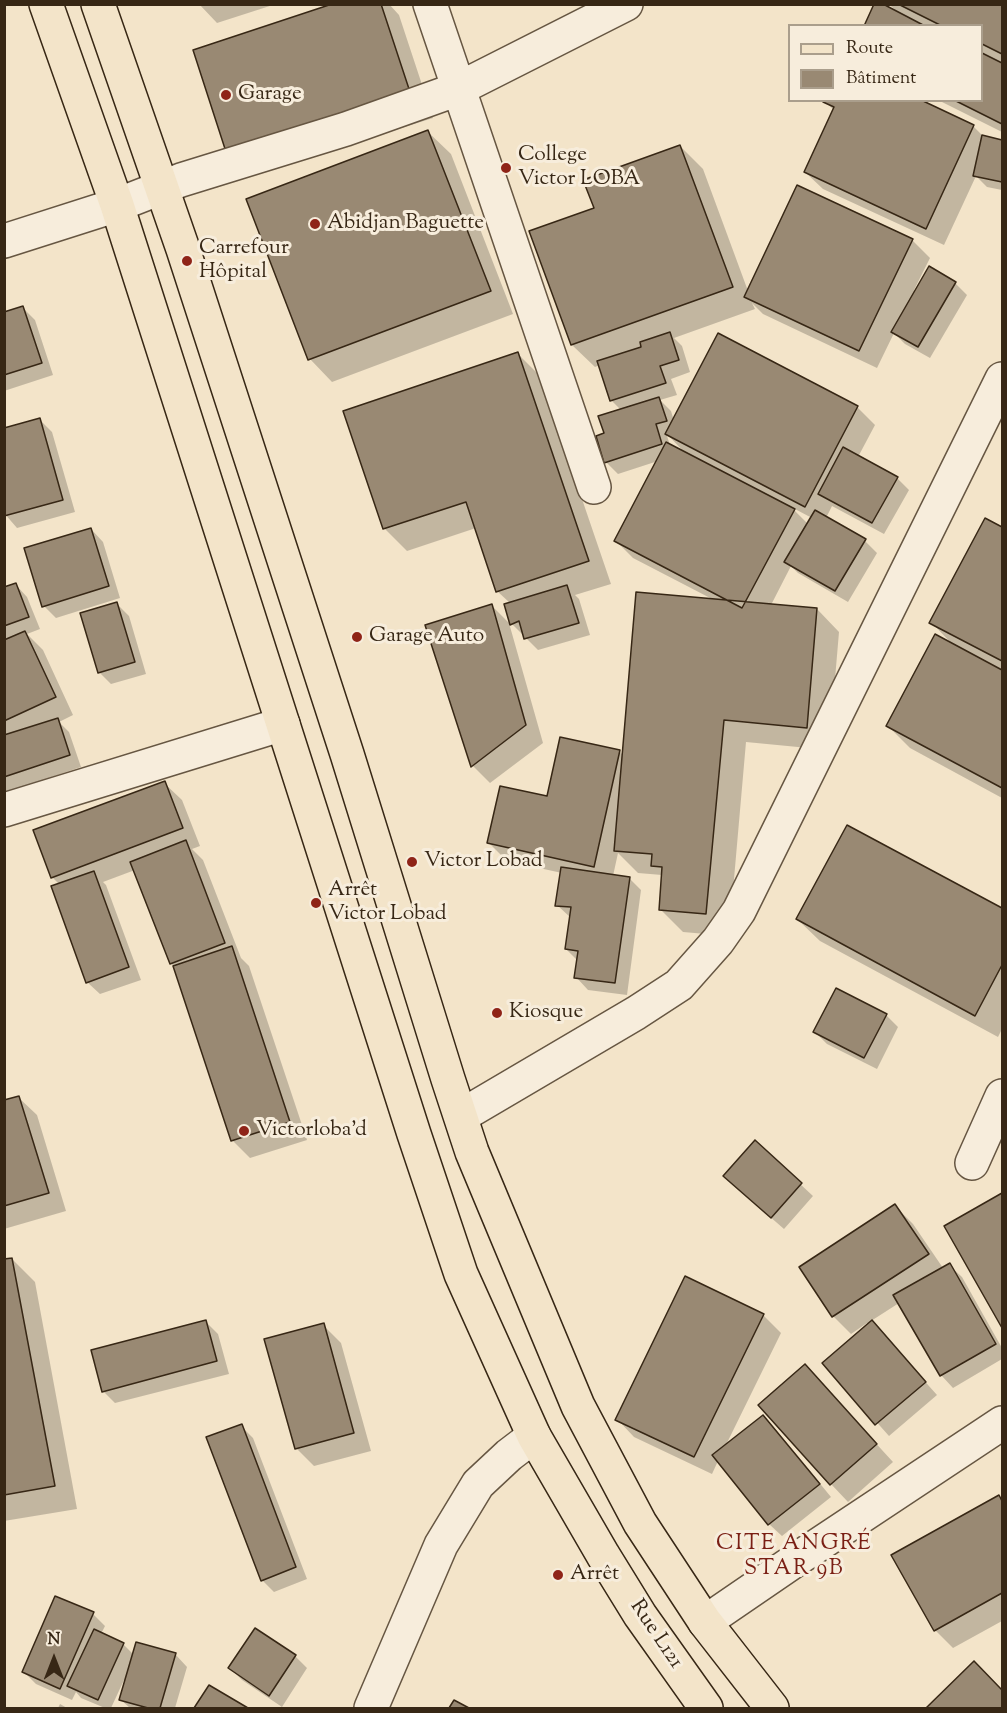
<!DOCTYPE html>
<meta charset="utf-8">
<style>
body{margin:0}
#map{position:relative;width:1007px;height:1713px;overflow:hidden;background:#f3e4c9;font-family:"Sorts Mill Goudy",serif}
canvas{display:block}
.frame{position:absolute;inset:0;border:6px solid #372715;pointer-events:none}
.legend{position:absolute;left:788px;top:24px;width:195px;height:78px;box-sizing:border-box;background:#f7eddc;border:2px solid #aa9e8c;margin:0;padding:8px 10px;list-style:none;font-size:18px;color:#372715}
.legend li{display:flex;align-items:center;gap:12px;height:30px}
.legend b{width:30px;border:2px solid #aa9e8c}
.north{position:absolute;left:24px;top:1629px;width:60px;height:60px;-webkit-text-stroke:4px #f7eddc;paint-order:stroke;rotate:0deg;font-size:16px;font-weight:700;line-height:24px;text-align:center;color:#372715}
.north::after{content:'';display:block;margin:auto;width:21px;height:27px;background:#372715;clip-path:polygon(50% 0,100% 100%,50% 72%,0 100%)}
</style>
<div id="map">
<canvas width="1007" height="1713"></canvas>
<div class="frame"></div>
<ul class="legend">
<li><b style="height:8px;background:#f3e4c9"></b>Route</li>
<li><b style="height:16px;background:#998973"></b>Bâtiment</li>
</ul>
<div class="north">N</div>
</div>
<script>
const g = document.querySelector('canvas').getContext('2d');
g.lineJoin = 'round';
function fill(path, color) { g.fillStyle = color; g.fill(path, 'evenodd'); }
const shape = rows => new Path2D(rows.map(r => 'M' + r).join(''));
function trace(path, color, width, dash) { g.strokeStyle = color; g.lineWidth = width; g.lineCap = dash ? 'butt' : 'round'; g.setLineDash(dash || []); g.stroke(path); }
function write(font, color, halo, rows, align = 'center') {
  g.font = font + ' "Sorts Mill Goudy",serif'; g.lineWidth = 6; g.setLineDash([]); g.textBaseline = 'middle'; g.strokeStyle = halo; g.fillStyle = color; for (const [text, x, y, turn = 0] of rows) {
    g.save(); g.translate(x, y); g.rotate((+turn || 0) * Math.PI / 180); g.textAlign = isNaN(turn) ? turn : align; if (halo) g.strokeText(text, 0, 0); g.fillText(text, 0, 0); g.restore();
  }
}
fill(shape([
 [199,4,276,4,217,23],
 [337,4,389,4,399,15,433,118,251,176,229,154],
 [889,4,1002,4,1002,132,938,100,982,100,982,26,865,26,898,13],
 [917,100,974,127,984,137,1002,142,1002,190,987,187,976,176,944,245,823,189,805,172,834,110,825,102],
 [428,132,451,154,513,314,332,382,310,359,248,200],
 [680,146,703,169,748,291,912,240,930,258,914,290,916,292,955,283,967,295,930,358,905,344,894,333,877,368,763,314,752,303,755,309,674,338,682,346,690,372,671,379,677,395,660,400,671,411,674,421,857,407,875,425,858,457,897,478,909,490,884,534,832,506,826,518,865,541,877,553,848,602,798,573,791,566,771,605,817,609,839,632,829,750,746,742,729,936,683,932,660,909,662,875,638,873,618,853,613,876,629,878,641,890,627,995,588,990,576,977,578,961,566,949,571,918,557,905,562,873,507,861,489,843,548,798,619,751,624,756,714,600,633,558,615,540,658,461,618,474,606,462,606,434,621,410,611,400,600,365,595,367,572,345,596,209],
 [666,433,685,453,670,445],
 [793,508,812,518,808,524,793,509],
 [23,308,35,320,53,375,4,391,4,313],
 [518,354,540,376,611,584,575,595,579,599,590,635,538,650,512,624,510,603,497,591,476,528,407,551,385,529,345,412],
 [40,420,52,432,75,512,17,528,4,513],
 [986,520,1002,529,1002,798,910,748,888,726,952,644,931,622],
 [91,529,103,542,120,598,56,618,44,606],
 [15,584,27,597,40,629,27,634,43,650,73,715,59,722,69,732,81,767,4,793,4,588],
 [117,604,129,616,146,674,111,684,99,672],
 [491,605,509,623,543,743,490,783,473,766],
 [164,783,182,800,200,846,192,849,203,860,241,958,249,966,307,1140,250,1158,232,1140,175,968,171,963,135,870,103,882,106,885,141,980,100,994,87,982,60,885,52,877],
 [848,827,1002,910,1002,1029,998,1037,820,941,797,919],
 [886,1015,898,1027,877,1069,827,1044,815,1032],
 [19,1098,37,1115,66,1211,4,1229,4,1102],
 [755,1142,813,1196,784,1229,737,1188],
 [1002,1195,1002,1325,946,1227],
 [895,1206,913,1224,943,1268,949,1265,962,1277,1002,1348,1002,1359,953,1388,941,1375,899,1303,871,1321,937,1395,889,1436,824,1363,868,1325,867,1323,851,1334,833,1316],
 [4,1252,7,1260,12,1259,35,1282,77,1509,4,1521],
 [763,1315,781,1333,725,1447,763,1417,775,1429,831,1497,782,1536,769,1524,718,1461,712,1474,634,1437,617,1419],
 [206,1322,218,1334,229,1374,115,1403,103,1391],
 [323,1325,341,1343,371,1451,314,1466,296,1448],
 [805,1366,893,1462,848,1502,831,1484],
 [241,1426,253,1438,307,1579,274,1592,262,1580],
 [999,1497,1002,1500,1002,1621,953,1648,935,1630,893,1556],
 [93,1614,105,1626,101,1634,123,1644,134,1655,175,1654,187,1667,175,1708,130,1708,121,1700,126,1681,124,1680,111,1708,105,1708,81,1698,76,1692,72,1700,36,1684,24,1672],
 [295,1656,307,1668,282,1707,242,1680,230,1668],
 [974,1663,1002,1691,1002,1708,928,1708],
 [209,1687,246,1708,196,1708],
 [60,1704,67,1708,58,1708]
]), '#0003');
const building = shape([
 [332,4,381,4,411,95,227,155,193,50,332,4],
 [874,4,883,4,925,26,864,26,874,4],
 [898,4,1002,4,1002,54,982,44,982,26,942,26,898,4],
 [982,53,1002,63,1002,124,954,100,982,100,982,53],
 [824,100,921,100,974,125,926,229,804,172,834,107,823,102,824,100],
 [428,130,491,291,308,360,246,199,428,130],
 [982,135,1002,140,1002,182,973,176,982,135],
 [680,145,733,287,571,345,529,231,594,208,583,180,680,145],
 [797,185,913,239,859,351,744,297,797,185],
 [929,266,956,282,918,347,891,332,929,266],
 [23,306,42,363,4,375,4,312,23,306],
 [670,332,679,360,660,366,666,383,610,401,597,361,641,347,640,342,670,332],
 [718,333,858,406,805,507,665,434,718,333],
 [518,352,589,561,496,592,466,502,383,529,343,411,518,352],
 [659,397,667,421,656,424,662,444,604,463,596,436,604,433,598,416,659,397],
 [40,418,63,500,4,516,4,428,40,418],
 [666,442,795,509,742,608,614,541,666,442],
 [843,447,898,477,872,523,818,494,843,447],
 [815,510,866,539,835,591,784,562,815,510],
 [985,518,1002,527,1002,661,929,623,985,518],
 [91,528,109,586,42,607,24,548,91,528],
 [16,583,29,617,4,626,4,587,16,583],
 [567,585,579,623,524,639,519,621,510,625,504,604,567,585],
 [636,592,817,608,807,728,724,720,706,914,659,910,662,867,651,866,652,854,614,851,636,592],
 [117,602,135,662,98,673,80,613,117,602],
 [492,604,526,725,471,767,425,625,492,604],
 [25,631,56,697,4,721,4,640,25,631],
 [935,634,1002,670,1002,788,886,726,935,634],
 [58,718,70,755,4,777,4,735,58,718],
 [560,737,620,750,594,867,487,843,500,786,547,796,560,737],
 [165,781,183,828,51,878,33,830,165,781],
 [847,825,1002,908,1002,965,975,1016,796,919,847,825],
 [186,840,225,943,170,964,130,862,186,840],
 [561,867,630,877,615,983,574,978,578,951,565,949,571,907,555,906,561,867],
 [94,871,129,967,86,983,51,886,94,871],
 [232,946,290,1122,231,1141,173,966,232,946],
 [836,988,887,1014,864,1058,813,1032,836,988],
 [19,1096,49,1193,4,1206,4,1100,19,1096],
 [755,1140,802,1183,771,1218,723,1176,755,1140],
 [1002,1193,1002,1328,944,1226,1002,1193],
 [895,1204,929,1254,832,1317,799,1267,895,1204],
 [12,1258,55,1486,4,1495,4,1259,12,1258],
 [950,1263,996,1344,940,1376,893,1295,950,1263],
 [685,1276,764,1314,694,1457,615,1420,685,1276],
 [206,1320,217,1361,102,1392,91,1350,206,1320],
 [872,1320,926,1382,875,1425,822,1363,872,1320],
 [324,1323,354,1433,295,1449,264,1339,324,1323],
 [805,1364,877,1444,830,1485,758,1405,805,1364],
 [763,1415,820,1484,768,1525,712,1455,763,1415],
 [242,1424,296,1567,261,1581,206,1437,242,1424],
 [999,1495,1002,1501,1002,1593,934,1631,891,1555,999,1495],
 [55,1596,94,1612,60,1689,22,1672,55,1596],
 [255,1628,296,1655,269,1696,228,1668,255,1628],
 [94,1629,124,1643,98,1700,67,1686,94,1629],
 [136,1642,176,1653,160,1708,148,1708,119,1700,136,1642],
 [974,1661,1002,1690,1002,1708,926,1708,974,1661],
 [209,1685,248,1708,194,1708,209,1685],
 [454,1700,469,1708,449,1708,454,1700]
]);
fill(building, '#998973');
trace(building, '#372715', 1.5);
const minor = shape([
 [430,4,594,487],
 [4,241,117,205,181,180,346,129,458,89,626,4],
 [4,810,283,724],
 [461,1116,636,1013,679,985,718,941,739,911,1002,379],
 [972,1163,1002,1096],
 [705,1622,800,1557,1002,1423],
 [371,1708,441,1545,478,1484,509,1455,534,1436]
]);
const major = shape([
 [46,4,117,205,414,1134,461,1274,534,1436,603,1555,640,1615,706,1708],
 [98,4,183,249,347,754,448,1079,472,1152,578,1406,640,1523,705,1622,772,1708]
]);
trace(minor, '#665642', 36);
trace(major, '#372715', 36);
trace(minor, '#f7eddc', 33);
trace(major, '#f3e4c9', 33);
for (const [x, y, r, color] of [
 [226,95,6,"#8f2418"],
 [506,168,6,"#8f2418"],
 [315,224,6,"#8f2418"],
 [187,261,6,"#8f2418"],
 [357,637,6,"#8f2418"],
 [412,862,6,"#8f2418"],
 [316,903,6,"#8f2418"],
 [497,1013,6,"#8f2418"],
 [244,1131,6,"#8f2418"],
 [558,1575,6,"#8f2418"]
]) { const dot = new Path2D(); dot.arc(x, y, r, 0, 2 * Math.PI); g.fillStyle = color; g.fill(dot); trace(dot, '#f7eddc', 2); }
write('21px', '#372715', '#f7eddc', [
 ["Garage",238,95],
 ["College",518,156],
 ["Victor LOBA",518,180],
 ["Abidjan Baguette",327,224],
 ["Carrefour",199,249],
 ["Hôpital",199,273],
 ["Garage Auto",369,637],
 ["Victor Lobad",424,862],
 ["Arrêt",328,891],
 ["Victor Lobad",328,915],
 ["Kiosque",509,1013],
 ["Victorloba'd",256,1131],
 ["Arrêt",570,1575]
], 'left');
write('21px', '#372715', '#f7eddc', [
 ["Rue L121",655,1635,56]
]);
g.letterSpacing = '1.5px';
write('22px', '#7a1f14', '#f7eddc', [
 ["CITE ANGRÉ",794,1545],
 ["STAR 9B",794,1570]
]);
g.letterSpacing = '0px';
</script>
